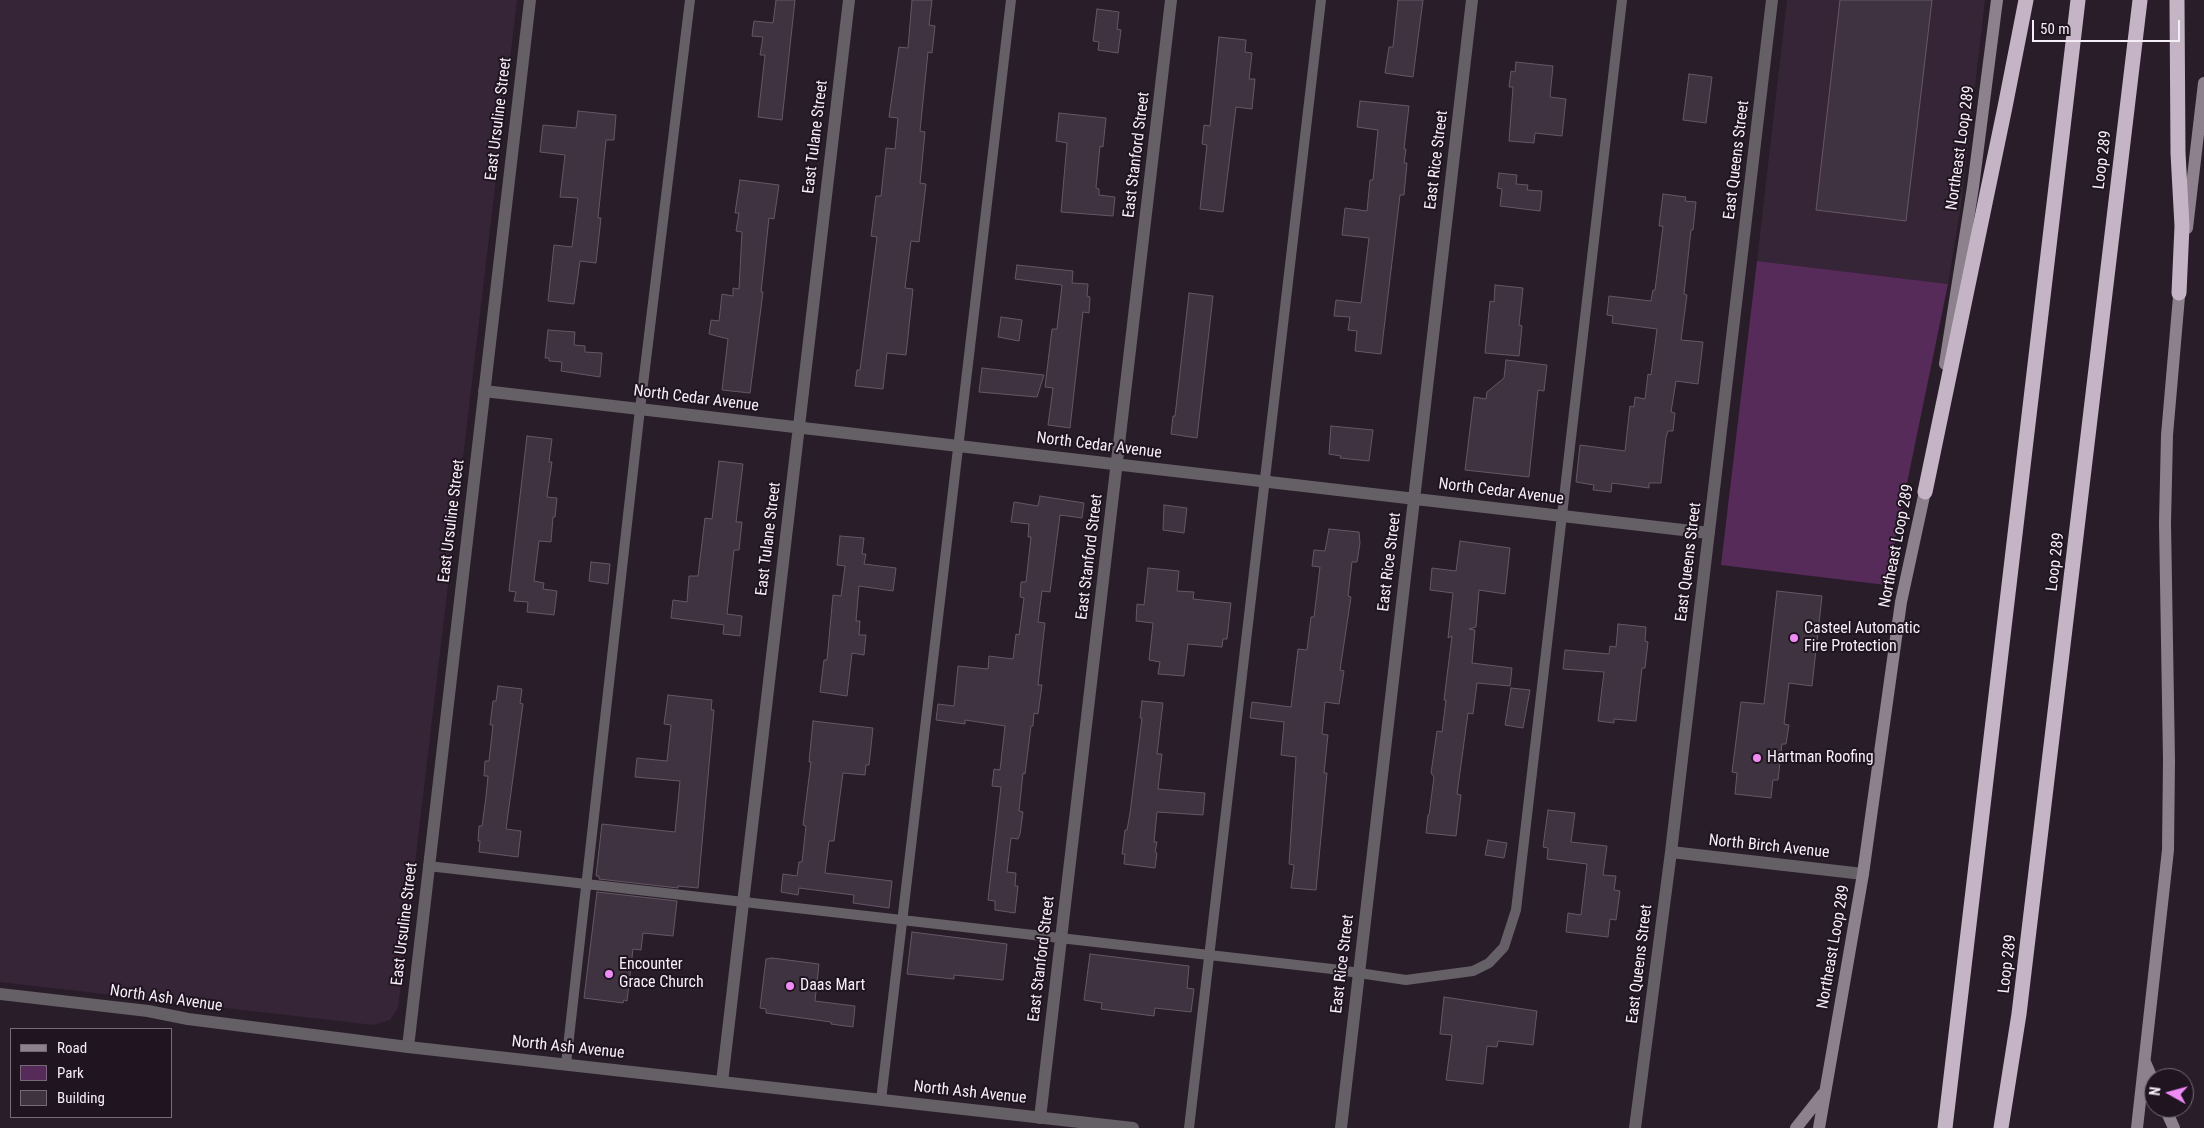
<!DOCTYPE html>
<style>
body{margin:0}
#map{position:relative;width:2204px;height:1128px;overflow:hidden;background:#291d2a;font-family:"Roboto Condensed",sans-serif}
canvas{display:block}
.legend{position:absolute;left:10px;top:1028px;width:162px;height:90px;box-sizing:border-box;background:#1f1420;border:1px solid #756b76;margin:0;padding:6px 9px;list-style:none;font-size:15px;color:#f6eef7}
.legend li{display:flex;align-items:center;gap:10px;height:25px}
.legend b{width:25px;border:1px solid #756b76}
.north{position:absolute;left:2144px;top:1068px;width:50px;height:50px;box-sizing:border-box;background:#1f1420;border:1px solid #756b76;border-radius:50%;rotate:277deg;font-size:14px;font-weight:700;line-height:20px;text-align:center;color:#f6eef7}
.north::after{content:'';display:block;margin:auto;width:18px;height:22px;background:#ef8bf7;clip-path:polygon(50% 0,100% 100%,50% 72%,0 100%)}
.scale{position:absolute;left:2032px;top:20px;width:148px;height:22px;box-sizing:border-box;border:2px solid #f6eef7;border-top:0;padding-left:6px;font-size:15px;line-height:18px;white-space:nowrap;color:#f6eef7;-webkit-text-stroke:4px #1f1420;paint-order:stroke}
</style>
<div id="map">
<canvas width="2204" height="1128"></canvas>
<ul class="legend">
<li><b style="height:6px;background:#8c818c"></b>Road</li>
<li><b style="height:14px;background:#562b59"></b>Park</li>
<li><b style="height:14px;background:#403341"></b>Building</li>
</ul>
<div class="north">N</div>
<div class="scale">50 m</div>
</div>
<script>
const g = document.querySelector('canvas').getContext('2d');
g.lineJoin = 'round';
function fill(path, color) { g.fillStyle = color; g.fill(path, 'evenodd'); }
const shape = rows => new Path2D(rows.map(r => 'M' + r).join(''));
function trace(path, color, width, dash) { g.strokeStyle = color; g.lineWidth = width; g.lineCap = dash ? 'butt' : 'round'; g.setLineDash(dash || []); g.stroke(path); }
function write(font, color, halo, rows, align = 'center') {
  g.font = font + ' "Roboto Condensed",sans-serif'; g.lineWidth = 4; g.setLineDash([]); g.textBaseline = 'middle'; g.strokeStyle = halo; g.fillStyle = color; for (const [text, x, y, turn = 0] of rows) {
    g.save(); g.translate(x, y); g.rotate((+turn || 0) * Math.PI / 180); g.textAlign = isNaN(turn) ? turn : align; if (halo) g.strokeText(text, 0, 0); g.fillText(text, 0, 0); g.restore();
  }
}
fill(shape([
 [0,0,517,0,398,1008,390,1020,373,1025,0,982],
 [1787,0,1985,0,1961,205,1948,284,1757,261]
]), '#362537');
fill(shape([
 [1757,261,1948,284,1886,585,1721,565]
]), '#562b59');
const building = shape([
 [776,0,795,0,782,120,758,117,765,55,760,55,763,37,752,36,754,21,773,23,776,0],
 [912,0,932,0,929,25,935,26,932,53,928,52,920,131,925,132,920,183,926,184,919,242,911,241,905,288,913,289,906,355,887,353,883,389,855,386,857,370,860,370,877,237,871,236,876,196,881,196,886,148,895,149,898,118,889,117,899,47,908,48,912,0],
 [1398,0,1423,0,1413,77,1385,73,1389,47,1393,47,1398,0],
 [1840,0,1932,0,1906,221,1816,210,1840,0],
 [1097,9,1119,12,1117,29,1121,30,1118,53,1098,50,1099,42,1093,41,1097,9],
 [1219,37,1246,40,1245,52,1252,53,1249,79,1255,79,1252,109,1236,107,1223,212,1200,209,1207,145,1202,144,1204,125,1210,126,1219,37],
 [1516,62,1553,66,1550,97,1566,99,1562,136,1535,133,1534,143,1509,141,1513,87,1509,87,1511,71,1515,72,1516,62],
 [1689,74,1712,77,1706,123,1683,120,1689,74],
 [1360,101,1409,106,1404,149,1406,149,1404,163,1407,163,1404,195,1400,195,1381,354,1355,351,1357,331,1348,330,1350,317,1334,316,1336,300,1361,303,1369,238,1342,235,1345,208,1367,211,1370,180,1373,180,1378,130,1357,127,1360,101],
 [578,111,616,115,614,140,606,140,598,218,601,218,596,263,580,261,574,304,548,301,554,245,572,247,578,198,560,197,565,155,540,152,543,125,576,128,578,111],
 [1059,113,1106,118,1103,147,1100,146,1096,188,1099,189,1099,195,1115,197,1113,216,1061,212,1067,143,1056,141,1059,113],
 [1499,173,1517,175,1516,184,1528,185,1527,190,1542,191,1540,211,1500,206,1502,189,1497,188,1499,173],
 [740,180,779,185,774,219,769,218,761,292,763,292,750,393,722,390,728,339,709,334,711,320,719,321,722,294,733,296,733,288,739,289,742,232,736,231,739,213,735,213,740,180],
 [1663,194,1686,197,1685,201,1696,202,1693,230,1691,230,1684,294,1687,295,1681,340,1703,342,1698,384,1676,381,1671,412,1675,413,1673,431,1668,431,1666,437,1661,483,1649,483,1649,488,1612,483,1611,492,1593,490,1594,485,1576,482,1580,445,1625,451,1630,406,1634,407,1635,397,1645,399,1648,374,1651,375,1657,329,1612,323,1613,316,1607,315,1609,296,1651,301,1653,290,1655,290,1663,226,1659,226,1663,194],
 [1017,265,1073,271,1072,283,1088,284,1087,296,1090,297,1089,313,1083,312,1070,428,1048,425,1053,388,1045,387,1052,329,1057,329,1062,285,1015,279,1017,265],
 [1495,285,1523,288,1519,325,1522,326,1519,356,1485,353,1490,301,1494,302,1495,285],
 [1189,293,1213,296,1197,438,1171,434,1173,416,1175,416,1189,293],
 [1001,317,1022,320,1019,341,998,337,1001,317],
 [548,330,575,332,574,345,585,346,585,352,602,353,600,377,561,371,562,362,549,361,549,358,545,358,548,330],
 [1506,360,1547,365,1544,391,1538,390,1529,477,1465,470,1474,397,1486,399,1487,392,1504,378,1506,360],
 [982,368,1044,375,1037,397,979,392,982,368],
 [1331,426,1373,430,1369,461,1340,458,1341,456,1329,454,1331,426],
 [527,436,552,439,549,462,552,462,547,497,557,498,555,517,553,517,551,542,539,541,534,581,544,583,543,589,557,591,554,615,527,612,528,602,514,601,516,592,509,591,527,436],
 [719,461,743,464,736,522,742,522,739,550,734,550,727,614,742,616,740,636,723,634,724,625,671,618,673,600,687,602,689,576,698,576,705,518,712,519,719,461],
 [1040,496,1084,503,1082,518,1060,515,1050,592,1042,591,1038,622,1045,623,1038,685,1042,685,1038,714,1034,713,1033,726,1031,726,1025,774,1023,773,1019,811,1023,812,1020,834,1018,839,1011,838,1007,872,1016,873,1015,886,1018,886,1015,913,995,910,995,901,988,900,1001,787,992,786,994,769,1000,770,1005,726,965,720,965,724,936,720,938,704,954,706,958,666,988,669,989,656,1013,659,1016,634,1019,635,1024,598,1020,597,1021,582,1026,582,1031,537,1028,537,1029,524,1011,522,1014,502,1038,506,1040,496],
 [1164,505,1187,508,1184,533,1163,530,1164,505],
 [1329,529,1359,532,1360,543,1357,562,1352,562,1348,596,1351,597,1340,670,1344,671,1339,704,1325,702,1322,734,1328,735,1324,773,1327,773,1316,890,1291,888,1294,865,1289,864,1296,757,1281,755,1284,722,1250,718,1252,702,1291,707,1298,649,1307,650,1311,617,1314,617,1320,567,1312,566,1314,550,1325,551,1329,529],
 [840,536,864,538,862,554,866,554,864,564,896,568,893,591,859,586,856,621,860,621,859,635,866,635,864,655,852,653,847,696,820,692,824,660,827,660,833,595,841,596,845,566,837,565,840,536],
 [1460,541,1510,548,1505,594,1479,590,1476,627,1469,629,1475,630,1472,663,1512,668,1510,686,1477,683,1473,714,1468,713,1457,794,1461,795,1456,836,1426,833,1428,815,1429,815,1434,777,1431,773,1437,731,1442,732,1446,700,1444,700,1452,636,1448,638,1453,593,1430,590,1432,568,1456,571,1460,541],
 [591,562,610,564,608,584,589,581,591,562],
 [1148,568,1179,571,1177,591,1194,592,1193,599,1231,603,1227,639,1223,639,1222,647,1188,644,1184,676,1158,674,1160,662,1149,660,1153,623,1136,621,1137,604,1144,605,1148,568],
 [1777,591,1822,596,1812,686,1789,683,1784,724,1789,725,1786,744,1782,744,1778,780,1773,780,1771,798,1735,794,1737,773,1732,772,1741,702,1764,704,1777,591],
 [1618,624,1646,627,1645,641,1648,642,1645,668,1642,668,1636,721,1614,719,1614,723,1598,721,1604,672,1563,669,1565,650,1609,654,1610,646,1616,647,1618,624],
 [498,686,522,689,520,703,523,704,506,829,521,831,518,857,479,852,480,841,478,841,479,826,482,826,486,797,488,776,484,776,485,761,489,761,493,725,490,725,493,701,496,701,498,686],
 [1511,688,1530,690,1523,728,1505,725,1511,688],
 [668,695,712,700,711,710,714,710,698,888,678,886,678,888,599,879,599,876,596,876,602,824,675,832,680,781,635,777,637,758,667,761,671,725,664,724,668,695],
 [1142,701,1163,703,1157,754,1162,754,1158,789,1205,793,1203,815,1157,812,1154,842,1157,842,1155,852,1157,853,1155,868,1124,864,1125,854,1122,854,1125,830,1127,830,1130,813,1142,718,1140,718,1142,701],
 [813,721,873,728,869,765,866,765,865,775,843,773,834,841,829,841,825,873,892,881,889,908,853,903,854,895,799,888,798,895,781,892,783,874,797,876,799,862,802,862,806,826,803,825,811,762,809,762,813,721],
 [1548,810,1575,813,1571,842,1607,846,1603,875,1616,876,1614,890,1620,891,1616,920,1610,919,1608,937,1566,932,1568,913,1581,915,1587,864,1547,859,1548,848,1543,847,1548,810],
 [1488,840,1507,843,1504,858,1485,855,1488,840],
 [597,892,677,901,673,936,643,933,641,950,633,949,627,1001,624,1000,623,1003,584,998,597,892],
 [912,932,1007,944,1003,980,954,975,954,979,944,978,907,974,912,932],
 [1090,954,1189,966,1187,988,1194,989,1191,1012,1155,1008,1154,1016,1101,1009,1102,1003,1084,1000,1090,954],
 [772,958,819,964,815,1001,855,1006,853,1027,831,1024,831,1022,766,1013,766,1009,760,1008,766,959,772,958],
 [1444,997,1537,1011,1533,1045,1498,1041,1497,1047,1487,1046,1483,1084,1446,1080,1452,1035,1440,1034,1444,997]
]);
fill(building, '#403341');
trace(building, '#655766', 1);
trace(shape([
 [428,866,1332,969,1406,980,1473,971,1489,963,1504,947,1516,910,1622,0],
 [566,1064,640,409,690,0],
 [881,1100,1011,0],
 [1189,1128,1321,0]
]), '#655f66', 10);
trace(shape([
 [484,391,1709,533],
 [1671,852,1863,874],
 [408,1047,530,0],
 [722,1082,849,0],
 [1040,1118,1171,0],
 [1341,1128,1472,0],
 [1635,1128,1671,852,1772,0]
]), '#655f66', 12);
trace(shape([
 [0,994,148,1011,188,1019,408,1047,1133,1128]
]), '#655f66', 12);
trace(shape([
 [2187,228,2204,83],
 [1945,364,1973,187,1997,0],
 [2145,1062,2154,1083],
 [2165,1108,2174,1128],
 [1796,1128,1823,1094],
 [1819,1128,1863,874,1901,602,1927,482],
 [2137,1128,2168,850,2169,760,2165,523,2167,435,2180,285]
]), '#8c818c', 12);
trace(shape([
 [2177,0,2178,153,2182,226,2179,293],
 [1925,492,2005,107,2026,0],
 [1945,1128,2078,0],
 [2001,1128,2019,1014,2140,0]
]), '#c5b4c6', 15);
for (const [x, y, r, color] of [
 [1794,638,5,"#ef8bf7"],
 [1757,758,5,"#ef8bf7"],
 [609,974,5,"#ef8bf7"],
 [790,986,5,"#ef8bf7"]
]) { const dot = new Path2D(); dot.arc(x, y, r, 0, 2 * Math.PI); g.fillStyle = color; g.fill(dot); trace(dot, '#1f1420', 2); }
write('16px', '#f6eef7', '#1f1420', [
 ["East Ursuline Street",499,119,-83],
 ["East Tulane Street",816,137,-83],
 ["Northeast Loop 289",1961,148,-82],
 ["East Stanford Street",1137,155,-83],
 ["East Rice Street",1437,160,-83],
 ["East Queens Street",1737,160,-83],
 ["Loop 289",2103,160,-83],
 ["North Cedar Avenue",696,399,7],
 ["North Cedar Avenue",1099,446,7],
 ["North Cedar Avenue",1501,492,7],
 ["East Ursuline Street",452,521,-83],
 ["East Tulane Street",769,539,-83],
 ["Northeast Loop 289",1897,546,-79],
 ["East Stanford Street",1090,557,-83],
 ["East Rice Street",1390,562,-83],
 ["East Queens Street",1689,562,-83],
 ["Loop 289",2056,562,-83],
 ["North Birch Avenue",1769,847,6],
 ["East Ursuline Street",405,924,-83],
 ["Northeast Loop 289",1834,947,-80],
 ["East Stanford Street",1042,959,-83],
 ["East Rice Street",1343,964,-83],
 ["East Queens Street",1640,964,-83],
 ["Loop 289",2008,964,-83],
 ["North Ash Avenue",166,999,8],
 ["North Ash Avenue",568,1048,6],
 ["North Ash Avenue",970,1093,6]
]);
write('16px', '#f6eef7', '#1f1420', [
 ["Casteel Automatic",1804,629],
 ["Fire Protection",1804,647],
 ["Hartman Roofing",1767,758],
 ["Encounter",619,965],
 ["Grace Church",619,983],
 ["Daas Mart",800,986]
], 'left');
</script>
